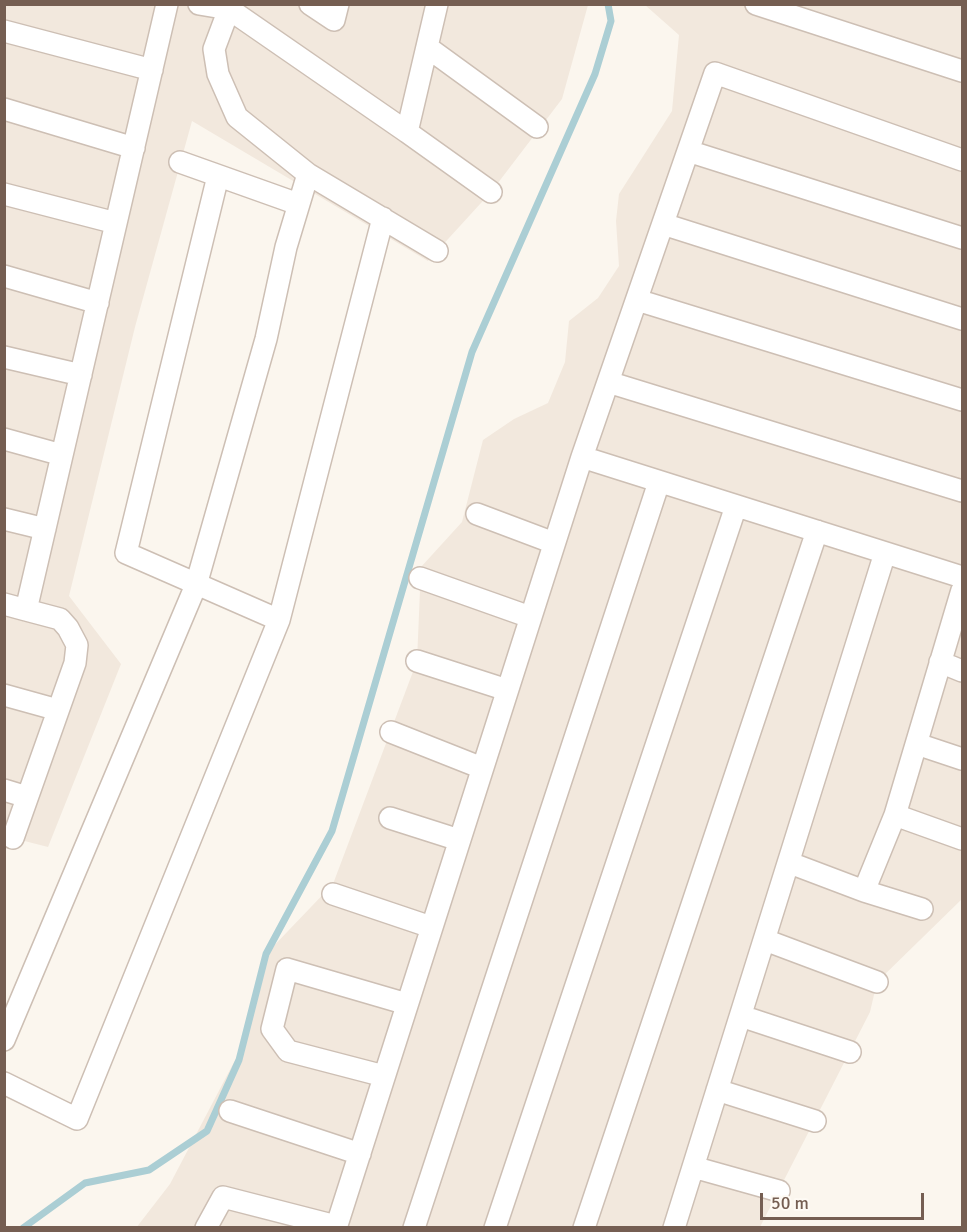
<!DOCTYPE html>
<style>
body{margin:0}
#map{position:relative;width:967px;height:1232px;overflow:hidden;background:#fbf6ee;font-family:Signika,sans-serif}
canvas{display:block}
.frame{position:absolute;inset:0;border:6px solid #755e52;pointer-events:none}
.scale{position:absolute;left:760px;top:1193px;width:164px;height:27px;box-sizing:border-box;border:3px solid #755e52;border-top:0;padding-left:8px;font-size:18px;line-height:21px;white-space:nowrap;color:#755e52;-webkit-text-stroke:4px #fefaf4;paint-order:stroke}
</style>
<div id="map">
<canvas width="967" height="1232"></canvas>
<div class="frame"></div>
<div class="scale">50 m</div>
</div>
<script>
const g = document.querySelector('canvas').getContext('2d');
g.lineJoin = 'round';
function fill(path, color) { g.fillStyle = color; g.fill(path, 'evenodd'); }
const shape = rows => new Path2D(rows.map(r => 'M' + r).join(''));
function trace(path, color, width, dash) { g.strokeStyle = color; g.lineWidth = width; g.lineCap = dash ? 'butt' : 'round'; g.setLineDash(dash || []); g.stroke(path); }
fill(shape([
 [4,5,588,5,562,99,491,192,428,261,192,121,135,327,69,596,121,664,48,847,5,836],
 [645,5,962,5,962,899,877,982,870,1012,760,1227,136,1228,170,1184,243,1045,266,954,333,884,417,661,421,567,462,522,483,440,514,419,548,403,565,362,569,321,598,298,619,266,616,221,619,194,672,111,679,35]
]), '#f2e8dd');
trace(shape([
 [23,1228,85,1183,149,1170,207,1131,239,1060,266,954,332,831,472,352,595,74,611,21,608,4]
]), '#abced4', 7);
const street = shape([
 [310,4,334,20,338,4],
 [756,4,962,71],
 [229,9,407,132,437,4],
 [4,31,152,70],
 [427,47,537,127],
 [4,109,134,148],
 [407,132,491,192],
 [688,151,962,238],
 [180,162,298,204],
 [308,174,437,251],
 [218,176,126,553,279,620],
 [4,194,116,223],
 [663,224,962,319],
 [4,276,98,303],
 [637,300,962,400],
 [4,357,81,375],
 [608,382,962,491],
 [4,439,62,455],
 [582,457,962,577],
 [477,514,554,543],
 [4,519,45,529],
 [420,578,530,617],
 [4,604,26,610],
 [417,661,507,690],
 [940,662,962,671],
 [4,695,58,710],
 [391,732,482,768],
 [917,744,962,759],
 [4,790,27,797],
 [895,815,962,839],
 [390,818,459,840],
 [13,838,75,663,77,645,68,628,60,619,26,610,167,4],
 [790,863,864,891,895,815,962,590],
 [864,891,922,909],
 [333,894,431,927],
 [765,940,877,982],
 [741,1016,850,1052],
 [4,1040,196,585,266,339,286,247,308,174,237,117,218,74,214,49,229,9,199,4],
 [384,1076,288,1051,272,1029,287,969,407,1004],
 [4,1083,77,1119,279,620,383,218],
 [717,1090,815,1121],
 [230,1111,360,1154],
 [693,1167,779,1191],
 [206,1228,223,1197,336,1226],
 [336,1228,582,457,715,73,962,160],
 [414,1228,659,482],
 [495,1228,736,506],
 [584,1228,817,531],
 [674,1228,885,553]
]);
trace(street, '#cdbfb4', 24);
trace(street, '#fff', 21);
</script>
